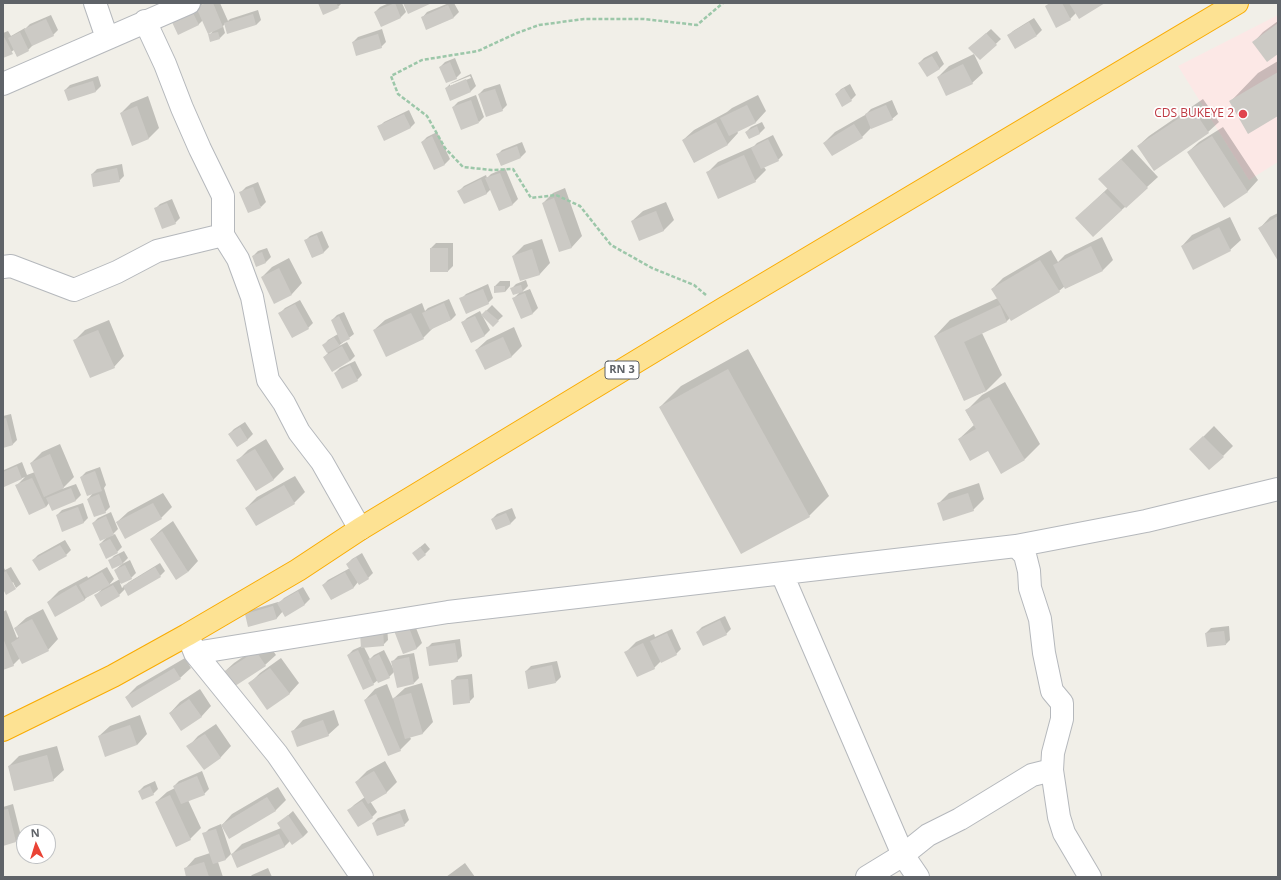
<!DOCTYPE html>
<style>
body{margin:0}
#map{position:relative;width:1281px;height:880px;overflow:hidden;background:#f1efe8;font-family:"Open Sans",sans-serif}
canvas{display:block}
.frame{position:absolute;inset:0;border:4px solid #5f6368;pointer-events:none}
.north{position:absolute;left:16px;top:824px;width:40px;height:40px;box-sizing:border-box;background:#fff;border:1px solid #bfc1c3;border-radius:50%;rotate:356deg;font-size:11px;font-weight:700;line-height:16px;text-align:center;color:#5f6368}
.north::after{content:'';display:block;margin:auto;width:14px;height:18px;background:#ea4335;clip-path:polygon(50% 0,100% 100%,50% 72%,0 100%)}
</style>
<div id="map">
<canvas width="1281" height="880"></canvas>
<div class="frame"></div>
<div class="north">N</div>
</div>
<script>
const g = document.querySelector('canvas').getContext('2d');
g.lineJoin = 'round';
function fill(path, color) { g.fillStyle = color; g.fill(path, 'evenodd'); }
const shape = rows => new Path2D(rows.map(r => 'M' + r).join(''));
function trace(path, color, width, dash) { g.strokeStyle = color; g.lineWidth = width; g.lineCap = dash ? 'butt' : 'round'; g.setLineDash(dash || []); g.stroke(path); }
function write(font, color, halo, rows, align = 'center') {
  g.font = font + ' "Open Sans",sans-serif'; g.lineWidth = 3.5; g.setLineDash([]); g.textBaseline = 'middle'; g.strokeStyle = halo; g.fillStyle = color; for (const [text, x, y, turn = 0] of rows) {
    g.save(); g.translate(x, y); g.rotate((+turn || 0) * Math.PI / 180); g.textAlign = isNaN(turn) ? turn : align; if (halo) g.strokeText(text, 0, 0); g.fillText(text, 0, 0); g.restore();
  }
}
fill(shape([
 [1278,15,1278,162,1249,180,1178,66]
]), '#fce8e6');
fill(shape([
 [202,3,203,3,202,6,208,3,220,3,228,21,230,19,258,10,261,20,256,25,225,24,223,26,225,33,220,38,210,35,213,31,203,20,198,25,172,20,197,7],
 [319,3,342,3,338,7],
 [389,3,402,3,406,12,401,17,381,26,375,12,380,7],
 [449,3,454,3,459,12,454,17,422,18,427,12],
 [1049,3,1103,3,1076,13,1070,19,1047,6],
 [51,15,58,30,53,35,34,44,28,50,17,56,14,50,3,57,3,33,8,31,11,36,25,28,25,29,30,24],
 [1034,18,1042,30,1037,35,1008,36,1013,31],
 [1278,21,1278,52,1253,43,1263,32],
 [382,29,386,42,381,47,353,42,358,37],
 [991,29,1001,39,980,59,975,43],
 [937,51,944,64,939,69,919,63,924,58],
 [974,54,983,73,972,83,938,77,949,66],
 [455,58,461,73,456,78,440,67,445,62],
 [1278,61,1278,115,1230,102,1258,73],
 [471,74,476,86,471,91,451,100,446,88,451,83],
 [470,76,471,78,450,86,450,84],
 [98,76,101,86,96,91,69,99,65,90,70,85],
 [500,84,507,105,502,110,479,94,484,89],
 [850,84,856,95,851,100,836,94,841,89],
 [476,95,484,117,479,122,453,107,458,102],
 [758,95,766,111,756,122,737,131,738,133,728,144,694,162,683,140,694,130,727,112,732,108],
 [148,96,159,128,149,138,132,144,121,113,131,103],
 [1203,99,1219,122,1208,132,1138,146,1149,136],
 [892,100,898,114,892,119,871,128,862,137,824,143,835,132,865,115,871,109],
 [409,110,415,123,410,128,379,127,384,122],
 [762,122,765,128,760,133,749,138,746,132,751,127],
 [1223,127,1258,180,1248,191,1224,207,1188,152,1199,142],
 [437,132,450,159,445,164,434,168,422,142,427,137],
 [773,135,783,155,778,160,764,167,766,170,755,181,707,173,718,162,754,146,757,143],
 [522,142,526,152,521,157,501,165,497,155,502,150],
 [1132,149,1158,177,1093,236,1087,208,1108,188,1110,169],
 [122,164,124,176,119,181,92,174,97,169],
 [505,168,518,199,513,204,499,209,491,189,487,193,465,203,459,191,464,186,486,175,487,178,491,174],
 [258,182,266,202,261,207,241,192,246,187],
 [565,188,582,236,572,247,560,251,543,203,553,193],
 [172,199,180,218,175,223,155,209,160,204],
 [666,202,674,220,663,231,632,221,643,211],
 [1278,213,1278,259,1260,228,1270,217],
 [1230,217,1241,240,1230,250,1182,246,1192,235],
 [322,231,329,247,324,252,312,257,305,241,310,236],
 [1102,237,1113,260,1103,270,1066,288,1065,286,1059,291,1010,318,1007,321,982,333,1002,375,986,391,964,400,935,336,950,320,998,298,992,289,1003,278,1051,250,1058,262,1065,255],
 [542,239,550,263,540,274,521,280,513,256,524,245],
 [436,243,453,243,453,266,448,271,431,248],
 [267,248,271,257,266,262,257,266,253,256,258,251],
 [289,258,302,283,292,294,275,302,262,277,272,267],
 [526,280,528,286,522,292,530,289,538,308,533,313,521,318,514,298,520,292,511,289,516,284],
 [500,281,510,281,510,286,505,292,495,286],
 [488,284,493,298,488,303,461,299,466,294],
 [449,299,456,315,451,320,434,327,423,338,374,330,385,320,422,303,425,311,428,308],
 [300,300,313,323,308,328,280,313,285,308],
 [492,305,503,316,493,325,482,315,490,330,485,335,471,342,462,323,467,318,480,311,482,315],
 [344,312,354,334,337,347,347,342,355,356,350,361,324,357,328,353,324,345,328,340,338,334,332,320,337,315],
 [109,320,124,356,114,367,74,341,85,330],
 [514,327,522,346,512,356,485,369,476,350,487,340],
 [748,349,829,496,809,516,660,407,681,386],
 [355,361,362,375,357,380,335,373,340,368],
 [1005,382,1040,444,1025,459,988,450,959,439,974,425,966,411,982,395],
 [11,414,17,440,12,445,3,447,3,416],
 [245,422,253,434,248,439,237,446,229,434,234,429],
 [1214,426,1233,446,1223,456,1201,439],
 [266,439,284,469,274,479,256,490,238,460,248,450],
 [60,444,74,477,62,489,76,484,81,495,76,500,52,509,49,503,46,507,16,486,25,477,4,486,3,483,3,471,4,470,22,462,27,475,35,472,31,463,42,452],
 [100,467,106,485,104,488,110,507,105,512,88,499,93,493,81,477,86,472],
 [295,476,305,492,294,503,246,508,257,497],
 [979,483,984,499,973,510,938,504,949,493],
 [163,493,172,507,161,518,116,523,128,512],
 [83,503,88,518,83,523,57,515,62,510],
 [512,508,516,518,511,523,496,529,492,519,497,514],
 [111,512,118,529,111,536,115,534,122,547,117,552,100,544,108,536,93,523,98,518],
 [173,521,198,561,188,572,151,539,162,529],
 [65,540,71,550,66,555,33,560,38,555],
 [425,543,430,549,425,554,413,553],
 [124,551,128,558,122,564,130,560,136,573,131,578,120,583,122,588,129,582,160,563,165,571,160,576,125,589,119,595,95,596,102,589,87,597,84,600,48,602,59,591,87,576,88,578,107,567,114,579,109,585,120,579,115,570,122,564,109,561,114,556],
 [362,553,373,573,368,578,358,582,354,587,332,599,323,585,328,580,350,568,347,564,352,559],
 [11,567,21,584,16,588,13,582,3,592,3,569,4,568,5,570],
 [303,587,310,599,305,604,285,615,283,611,277,618,249,626,246,615,251,610,278,602,279,603,284,598],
 [43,609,58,639,48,650,20,658,13,665,3,669,3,612,6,610,17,638,19,636,15,628,26,618],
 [725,616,731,629,726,634,697,632,702,627],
 [412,618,422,643,417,648,403,653],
 [387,626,388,640,383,645,364,647,370,659,374,655,384,650,394,670,393,661,398,656,414,653,419,678,414,683,395,671,389,677,378,680,373,684,348,655,353,650,362,646],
 [1229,626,1230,640,1225,645,1206,633,1211,628],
 [672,629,681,649,676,654,661,661,654,668,626,652,636,642,654,634,655,637],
 [460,639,462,656,457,661,427,648,432,643],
 [266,641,276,655,265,665,223,673,234,663],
 [185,658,191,668,180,678,126,697,137,686],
 [281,658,299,683,289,694,250,683,260,673],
 [557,661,561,677,556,682,526,671,531,666],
 [472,674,474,697,469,702,452,681,457,676],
 [422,683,433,722,423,733,410,737,411,739,400,750,365,700,375,689,387,684,393,699,405,688],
 [200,689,211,706,201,717,170,713,180,702],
 [334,710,339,725,328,735,293,731,303,720],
 [140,715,147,734,137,745,99,736,110,726],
 [216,724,231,746,221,757,204,769,188,747,198,736],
 [57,746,64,770,53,780,9,766,19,756],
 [385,761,397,782,386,793,370,801,377,812,372,817,358,826,349,810,354,805,365,797,356,782,367,771],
 [202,771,209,789,204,794,188,800,201,828,190,839,176,845,156,802,167,792,175,788,174,786,179,781],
 [155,781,158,789,153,794,139,791,144,786],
 [278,787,286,800,275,811,222,825,232,814],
 [13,804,21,836,16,841,3,841,3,807],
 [405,809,409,820,404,825,373,823,378,818],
 [293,811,308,832,303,837,290,841,284,847,232,854,242,844,281,828,278,824],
 [221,824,231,854,226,859,218,862,223,877,187,877,185,869,195,858,210,853,204,834,209,829],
 [465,863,475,877,446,877],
 [268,868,272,877,250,877,252,875]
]), '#0003');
fill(shape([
 [206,3,213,3,223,27,208,34,196,7],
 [318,3,336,3,339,8,323,15],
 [395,3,401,18,381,27,374,12],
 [403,3,432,3,408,14],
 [1050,3,1062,3,1071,20,1056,28,1045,6],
 [1069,3,1105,3,1079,19],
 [448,5,454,18,426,30,421,17],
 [192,11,199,25,178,35,171,20],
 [253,14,256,25,227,34,224,23],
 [46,19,54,36,32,46,24,29],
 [1029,22,1037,36,1015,49,1007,35],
 [1278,23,1278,54,1267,62,1252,42],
 [20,32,29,51,17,57,8,38],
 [218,32,220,39,210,42,208,34],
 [986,33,997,45,980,60,968,48],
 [378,34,382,48,356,56,352,42],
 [3,35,13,54,3,58],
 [932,56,940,69,927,77,918,63],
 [450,62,457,79,446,83,439,67],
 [963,64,973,84,946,96,937,77],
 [1278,72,1278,116,1248,134,1229,101],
 [466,79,471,92,450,101,445,88],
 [93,81,96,92,68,101,64,90],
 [844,88,852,101,842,107,835,94],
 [495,89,503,111,486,117,478,94],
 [471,100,479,123,461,130,452,107],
 [747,105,756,123,729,136,720,118],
 [886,105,893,120,871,129,865,114],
 [137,106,149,139,132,146,120,113],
 [1193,109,1209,133,1154,171,1137,146],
 [404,114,411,128,384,141,377,126],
 [716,122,728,145,694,163,682,140],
 [854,124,863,138,832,156,823,143],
 [757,126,760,134,749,139,745,132],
 [432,136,445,165,434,170,421,142],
 [1212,136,1248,192,1224,208,1187,152],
 [768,139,779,161,761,169,751,148],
 [517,146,521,158,501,166,496,154],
 [744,155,756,182,718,199,706,172],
 [1121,159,1148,188,1126,208,1098,179],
 [117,168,120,182,93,187,91,174],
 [500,173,513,205,499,211,485,178],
 [481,179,487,194,464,204,457,191],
 [253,187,261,208,248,213,239,192],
 [1104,192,1122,210,1093,237,1075,218],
 [554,198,572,248,559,252,542,203],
 [167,203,176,224,162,229,154,208],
 [656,211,664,231,639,241,631,221],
 [1278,216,1278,261,1258,228],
 [1219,227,1231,251,1193,270,1181,246],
 [317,235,324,253,312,258,304,240],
 [1091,246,1103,271,1065,289,1053,265],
 [430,248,448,248,448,272,430,272],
 [532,249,540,275,520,281,512,256],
 [262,252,266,263,256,267,252,256],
 [1040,260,1060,292,1011,321,991,289],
 [279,268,292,295,274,304,261,277],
 [521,285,523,292,513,295,510,288],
 [494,286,505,286,505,292,494,293],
 [483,289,489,304,466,314,459,298],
 [525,293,533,314,521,319,512,298],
 [444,303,451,320,430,330,422,313],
 [295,304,309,329,292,338,278,313],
 [1000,305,1007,322,964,342,986,391,964,401,934,336],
 [486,310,499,321,493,327,481,315],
 [411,313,424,339,386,357,373,330],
 [339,316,350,339,341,343,331,320],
 [475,316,485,336,471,343,461,322],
 [98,330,115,368,90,378,73,340],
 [334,337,340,346,327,353,322,345],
 [503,337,512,357,485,370,475,350],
 [342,346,350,361,332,372,323,357],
 [350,365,358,381,342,389,334,373],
 [728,369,810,517,741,554,659,407],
 [989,397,1025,460,1001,474,988,451,970,461,958,439,976,429,965,410],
 [6,418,13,445,3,448,3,419],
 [240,427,248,440,237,447,228,434],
 [1203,436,1224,457,1209,470,1189,449],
 [255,449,274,480,256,491,236,460],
 [50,454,64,488,44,497,30,463],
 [17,466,22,479,4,487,3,472],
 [95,471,102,491,87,496,80,477],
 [32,478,46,507,29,515,15,485],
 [284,485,295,504,256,526,245,508],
 [71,488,76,501,52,511,46,498],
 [968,493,974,511,943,521,937,503],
 [99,494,106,513,94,517,87,499],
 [153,503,162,519,125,539,116,522],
 [78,507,84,523,62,532,56,515],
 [506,513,511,524,496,530,491,519],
 [106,516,114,535,100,541,92,523],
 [162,531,188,572,176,580,150,539],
 [110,539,118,553,106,559,99,544],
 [60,545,67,556,39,571,32,560],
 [420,547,426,555,418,561,412,553],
 [119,555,123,564,112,569,108,560],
 [356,557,369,579,359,585,346,564],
 [125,565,132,579,121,584,114,570],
 [155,567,161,577,128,596,123,586],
 [6,571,16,589,6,595,3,589,3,573],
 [102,572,110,585,86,598,79,585],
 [345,572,354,588,331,600,322,585],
 [76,585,85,600,55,617,47,602],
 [113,585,120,596,101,607,94,595],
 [298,591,305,605,285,617,277,603],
 [273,606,277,619,248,627,245,614],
 [32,619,49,651,22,664,11,643,19,638,14,628],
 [720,620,727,635,703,646,696,632],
 [407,622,417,649,403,654,393,628],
 [383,631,384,646,361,648,360,633],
 [1224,631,1226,645,1207,647,1205,633],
 [667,633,677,655,661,663,650,641],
 [3,638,14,666,3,670],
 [455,643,458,662,429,666,426,647],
 [643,643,655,669,637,677,624,652],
 [358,650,374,685,363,690,347,655],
 [256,651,266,666,232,688,222,673],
 [379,654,390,678,378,683,368,660],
 [409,657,414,684,397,688,391,661],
 [552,665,556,683,528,689,525,671],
 [174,668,181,679,132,708,125,697],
 [270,668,290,694,267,710,248,683],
 [468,679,470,703,453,705,451,680],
 [411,693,423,734,405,739,393,698],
 [376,694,401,751,388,756,364,700],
 [189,699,202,717,181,731,169,713],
 [323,720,329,736,297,747,291,731],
 [130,725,137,745,105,757,98,736],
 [205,734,221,758,204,770,186,746],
 [47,755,54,781,14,791,8,766],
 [374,771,387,793,368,804,355,782],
 [197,776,205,795,181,804,173,786],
 [150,786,154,795,142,800,138,791],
 [170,795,191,840,176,847,155,802],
 [267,797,276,811,229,839,221,825],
 [362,801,373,818,358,827,347,810],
 [8,809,16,842,3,846,3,810],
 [400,813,405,826,377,836,372,823],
 [288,815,303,837,292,845,277,823],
 [216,829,226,860,213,864,202,833],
 [279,834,285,847,237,868,231,854],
 [204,862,209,877,186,877,184,868]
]), '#cccac5');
const minor = shape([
 [95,3,107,38],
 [145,21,165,64,182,108,200,149,223,196,223,235],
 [3,84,189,3],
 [3,267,11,266,74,290,117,272,157,251,223,235,238,259,252,297,268,380,284,403,299,432,322,462,360,529],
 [1016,546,1025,555,1029,571,1030,588,1040,619,1044,653,1052,691,1062,703,1062,719,1053,753,1052,770,1059,817,1064,833,1090,877],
 [782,574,903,855,918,877],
 [191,643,195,653,277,754,362,877],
 [195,653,448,612,1016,546,1146,521,1278,489],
 [867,877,903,855,928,835,960,819,1032,775,1052,770]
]);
const highway = shape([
 [3,730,113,676,187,635,298,570,360,529,723,309,1237,3]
]);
trace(minor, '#b5b8bc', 24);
trace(highway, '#f9ab00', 24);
trace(shape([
 [706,295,694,285,652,268,611,245,580,206,556,195,531,198,513,169,492,170,463,167,445,148,427,116,398,94,391,76,422,60,478,51,517,33,539,25,584,19,644,19,697,25,723,3]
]), '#9cc7a9', 2.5, [4, 2]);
trace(minor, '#fff', 22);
trace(highway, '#fde293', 22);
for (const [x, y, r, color] of [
 [1243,114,5,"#e0444e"]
]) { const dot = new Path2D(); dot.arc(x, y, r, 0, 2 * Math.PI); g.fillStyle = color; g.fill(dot); trace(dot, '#fff', 1.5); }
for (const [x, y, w] of [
 [622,370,34]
]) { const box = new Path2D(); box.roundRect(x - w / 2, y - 9, w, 18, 3); g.fillStyle = '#fff'; g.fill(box); trace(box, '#5f6368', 1); }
write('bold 11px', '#5f6368', null, [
 ["RN 3",622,370]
]);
write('12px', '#be3a42', '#fff', [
 ["CDS BUKEYE 2",1234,114]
], 'right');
</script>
